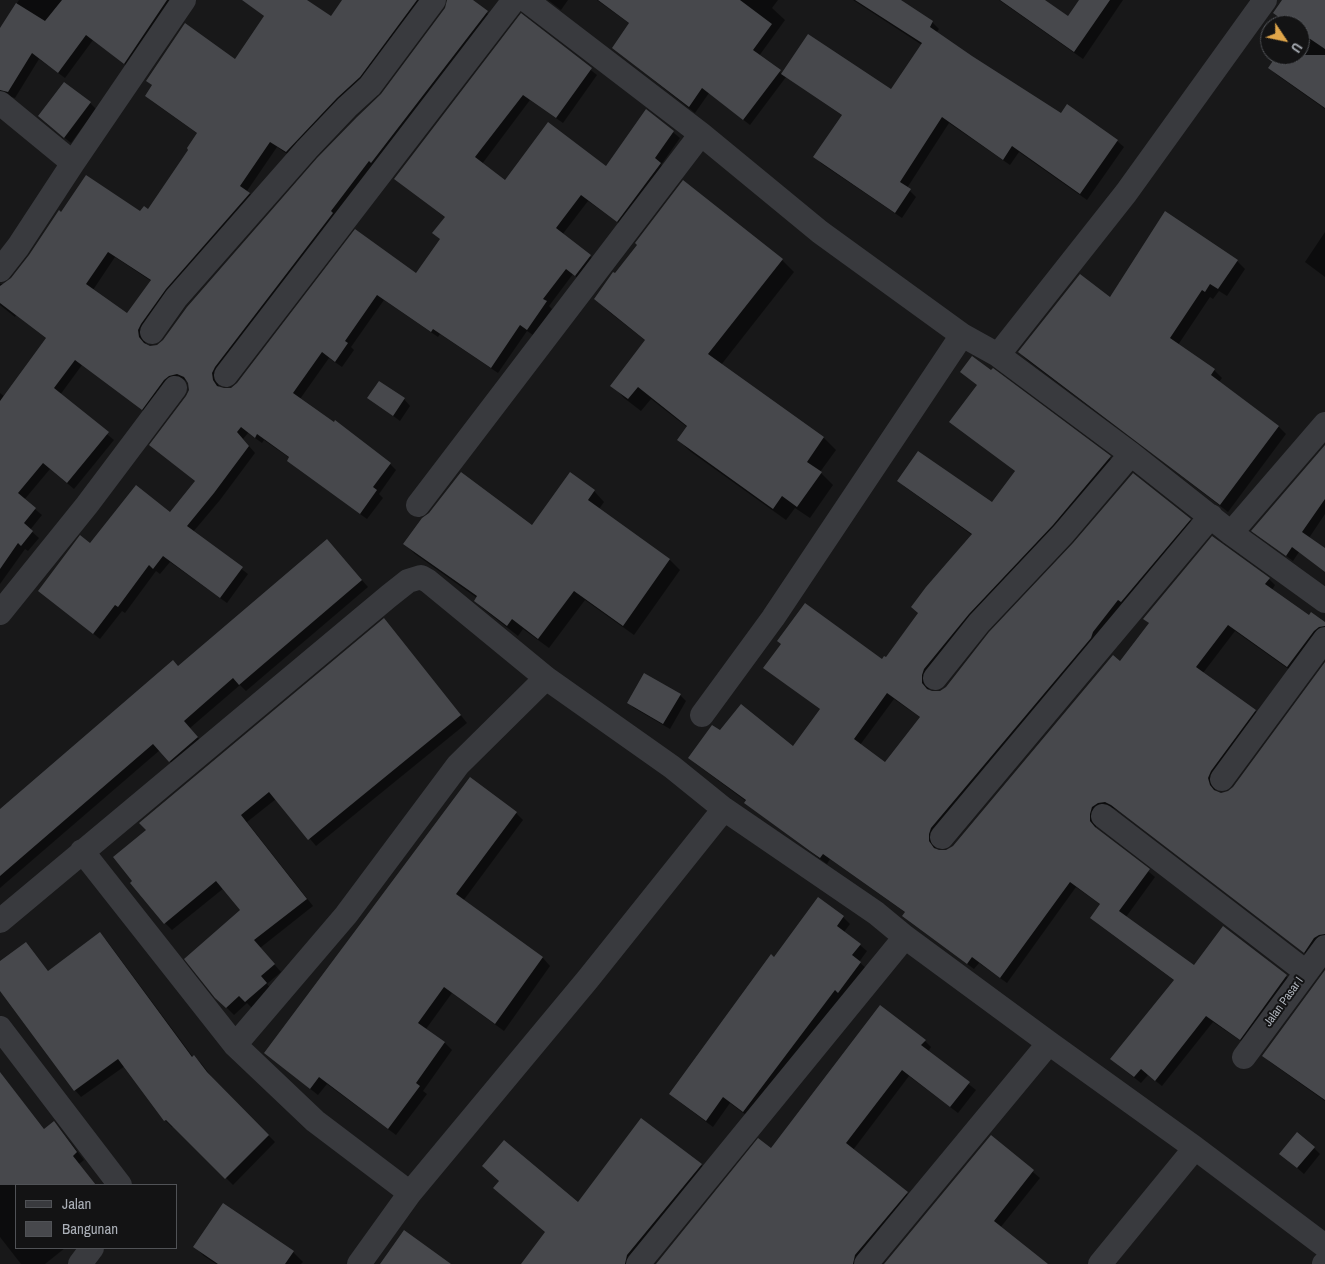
<!DOCTYPE html>
<style>
body{margin:0}
#map{position:relative;width:1325px;height:1264px;overflow:hidden;background:#181819;font-family:"Archivo Narrow",sans-serif}
canvas{display:block}
.legend{position:absolute;left:15px;top:1184px;width:162px;height:65px;box-sizing:border-box;background:#131314;border:1px solid #505256;margin:0;padding:6px 9px;list-style:none;font-size:15px;color:#abb0b8}
.legend li{display:flex;align-items:center;gap:10px;height:25px}
.legend b{width:25px;border:1px solid #505256}
.north{position:absolute;left:1260px;top:15px;width:50px;height:50px;box-sizing:border-box;background:#131314;border:1px solid #505256;border-radius:50%;rotate:124deg;font-size:14px;font-weight:700;line-height:20px;text-align:center;color:#abb0b8}
.north::after{content:'';display:block;margin:auto;width:18px;height:22px;background:#dfa54a;clip-path:polygon(50% 0,100% 100%,50% 72%,0 100%)}
</style>
<div id="map">
<canvas width="1325" height="1264"></canvas>
<ul class="legend">
<li><b style="height:6px;background:#393a3e"></b>Jalan</li>
<li><b style="height:14px;background:#47484c"></b>Bangunan</li>
</ul>
<div class="north">U</div>
</div>
<script>
const g = document.querySelector('canvas').getContext('2d');
g.lineJoin = 'round';
function fill(path, color) { g.fillStyle = color; g.fill(path, 'evenodd'); }
const shape = rows => new Path2D(rows.map(r => 'M' + r).join(''));
function trace(path, color, width, dash) { g.strokeStyle = color; g.lineWidth = width; g.lineCap = dash ? 'butt' : 'round'; g.setLineDash(dash || []); g.stroke(path); }
function write(font, color, halo, rows, align = 'center') {
  g.font = font + ' "Archivo Narrow",sans-serif'; g.lineWidth = 4; g.setLineDash([]); g.textBaseline = 'middle'; g.strokeStyle = halo; g.fillStyle = color; for (const [text, x, y, turn = 0] of rows) {
    g.save(); g.translate(x, y); g.rotate((+turn || 0) * Math.PI / 180); g.textAlign = isNaN(turn) ? turn : align; if (halo) g.strokeText(text, 0, 0); g.fillText(text, 0, 0); g.restore();
  }
}
fill(shape([
 [19,0,174,0,131,69,93,40,65,78,39,59,15,98,0,94,0,30],
 [249,0,305,0,331,18,369,0,428,0,293,158,277,147,247,191,256,200,144,338,146,345,151,347,159,345,382,95,446,8,449,0,471,0,494,19,218,381,219,388,232,389,238,384,356,231,417,275,441,239,446,218,395,179,521,15,597,75,563,123,530,100,482,164,505,181,607,168,647,111,680,138,661,165,667,171,624,227,588,201,562,235,597,262,582,282,573,274,549,306,552,309,533,335,527,331,498,373,440,334,438,337,384,300,351,347,354,350,342,367,329,358,300,399,390,464,396,470,379,494,383,498,367,519,298,469,291,463,291,459,264,440,262,443,248,433,243,439,255,453,220,500,193,532,248,574,227,603,170,562,160,574,156,571,125,613,122,611,100,639,40,591,91,544,170,514,196,482,151,445,187,396,190,389,189,382,184,380,176,382,149,415,82,365,60,395,114,440,74,489,50,469,24,500,42,515,30,530,39,538,28,551,25,549,0,584,0,393,5,397,47,339,16,315,15,317,0,305,0,284,6,284,12,279,61,214,141,213,148,211,190,150,198,134,153,102,146,96,153,86,147,80,235,61,265,17,247,3],
 [115,257,151,281,128,315,93,290],
 [548,0,568,0,561,10],
 [597,0,778,0,772,8,785,20,759,56,782,74,891,91,922,45,853,0,899,0,932,22,939,29,936,33,1061,115,1117,141,1124,147,1087,200,1019,152,1010,165,949,123,907,188,916,197,902,218,822,164,815,157,843,116,786,77,750,125,709,93,695,113,613,48,630,24],
 [999,0,1043,0,1069,18,1081,0,1123,0,1083,59],
 [1284,0,1325,0,1325,109,1277,75,1269,68,1278,55,1300,55,1300,25,1289,25,1275,13],
 [90,103,96,109,71,143,46,123],
 [1325,232,1325,277,1305,262],
 [782,260,794,272,721,365,824,438,836,450,820,472,833,485,810,518,795,508,786,520,691,452,678,440,687,427,651,399,641,411,624,398,612,385,646,341,608,311,596,299],
 [1237,261,1245,269,1227,296,1219,291,1213,299,1210,297,1178,345,1214,370,1222,378,1219,382,1278,426,1286,434,1228,512,1149,451,1027,360,1019,352,1110,298],
 [993,370,1117,464,928,683,929,691,940,692,1190,520,1196,526,934,842,936,850,948,851,953,847,1121,662,1150,624,1145,619,1269,579,1275,585,1272,590,1309,617,1325,624,1325,634,1294,673,1235,631,1203,673,1255,711,1262,717,1214,785,1216,792,1221,794,1228,793,1234,788,1325,664,1325,942,1311,958,1119,811,1113,808,1105,809,1096,821,1096,828,1155,877,1126,917,1194,967,1224,928,1293,982,1247,1045,1213,1022,1162,1086,1148,1075,1141,1083,1118,1065,1175,981,1098,924,1091,918,1101,905,1076,887,1007,983,979,963,974,969,910,922,906,913,830,859,827,864,753,809,746,803,747,802,696,764,689,758,720,732,793,748,821,710,765,668,882,661,886,659,972,535,905,487,899,481,992,504,1015,471,951,422],
 [894,699,921,718,886,764,860,745],
 [369,398,404,399,410,406,400,421],
 [1325,447,1325,514,1309,538,1325,550,1325,572,1299,552,1293,561,1253,531],
 [594,491,604,502,599,509,670,560,680,570,634,635,585,600,549,648,523,629,518,636,486,611,475,601,477,598,415,554,405,544,532,526],
 [327,540,368,587,246,691,240,685,190,728,204,745,176,768,160,750,0,888,0,811,179,667],
 [384,619,467,723,316,846,276,799,247,822,313,906,260,948,281,972,267,984,273,991,253,1009,247,1003,234,1015,216,997,242,910,224,888,172,930,165,923,148,831],
 [680,695,686,701,670,729,634,708,628,702],
 [516,813,523,820,463,901,543,958,550,966,504,1031,452,993,426,1029,445,1043,452,1050,423,1091,427,1094,396,1135,327,1084,318,1095,265,1053],
 [843,917,850,924,844,932,867,951,859,962,867,969,750,1118,730,1103,713,1127,677,1100,670,1094,775,958],
 [100,934,107,941,193,1057,194,1057,201,1063,214,1080,275,1142,233,1185,174,1126,172,1127,165,1120,125,1066,81,1097,75,1090,0,988,0,962,26,944,49,972],
 [1325,972,1325,1101,1270,1062,1264,1056],
 [925,1041,931,1047,928,1052,976,1090,958,1113,909,1076,853,1150,914,1200,861,1264,657,1264,771,1149],
 [0,1073,45,1130,54,1123,61,1130,84,1160,79,1164,96,1185,16,1185,16,1248,65,1248,45,1264,21,1264,0,1237],
 [991,1137,1040,1178,1000,1228,1045,1264,885,1264],
 [1314,1148,1320,1154,1304,1174,1281,1154],
 [701,1165,708,1171,633,1264,523,1264,578,1204],
 [195,1247,293,1252,303,1262,301,1264,216,1264,204,1256]
]), '#0007');
fill(shape([
 [62,0,167,0,124,64,86,35,58,73,32,53,8,92,0,90,0,28,16,3,45,21],
 [242,0,307,0,331,16,342,0,417,0,360,77,337,98,286,152,270,142,240,186,250,193,166,289,141,324,138,330,139,337,144,343,150,346,157,345,163,340,187,307,317,158,357,117,381,94,445,8,447,0,473,0,488,11,371,163,369,161,331,211,333,213,215,367,212,373,213,380,217,386,224,388,231,388,237,383,355,229,416,273,440,239,432,233,445,217,394,179,521,13,592,68,556,118,523,95,475,157,505,180,548,122,606,166,646,109,674,131,655,158,661,163,617,222,581,195,556,228,591,255,575,276,566,269,543,299,547,301,527,330,520,325,491,368,433,329,431,332,377,295,345,341,348,343,335,362,322,352,293,393,334,422,335,420,391,463,373,487,377,490,360,514,287,461,289,457,257,434,255,438,241,427,237,432,249,446,214,493,187,526,243,567,220,598,163,556,153,569,149,565,118,607,115,605,93,634,38,591,80,535,90,543,136,485,170,512,195,481,149,445,186,396,189,390,188,383,184,377,177,374,169,376,164,380,142,410,75,360,54,388,109,432,67,483,43,463,18,493,36,508,24,523,33,531,21,546,18,543,0,569,0,401,46,338,0,303,0,286,11,278,29,255,59,210,61,212,86,175,140,211,144,206,148,209,188,150,187,148,197,133,145,96,152,85,146,81,185,23,235,59,264,16],
 [108,252,151,280,127,313,86,284],
 [598,0,740,0,772,24,753,50,781,70,743,120,702,88,689,107,612,48,629,23],
 [855,0,901,0,933,21,930,27,972,56,1061,113,1067,104,1118,140,1080,194,1012,146,1003,160,942,117,900,182,911,189,895,213,813,157,842,115,781,74,808,34,891,89,922,43],
 [1000,0,1045,0,1068,16,1079,0,1110,0,1074,52],
 [1282,0,1325,0,1325,49,1300,32,1300,25,1290,25,1273,13],
 [1277,55,1325,55,1325,108,1268,68],
 [64,82,91,102,64,138,38,116],
 [683,180,783,259,708,354,824,437,807,462,822,472,797,507,782,496,773,509,677,440,687,426,638,387,628,399,610,386,645,340,594,299,613,272,615,273,637,245,635,243],
 [1165,211,1238,260,1218,289,1210,284,1205,292,1202,290,1170,338,1215,369,1211,375,1279,426,1220,505,1018,352,1080,274,1110,297],
 [972,356,991,370,993,368,1111,456,1053,525,969,614,924,669,922,675,922,683,927,689,932,691,940,691,946,687,989,632,1073,543,1133,473,1191,519,1121,602,1118,600,1093,632,1091,638,931,828,929,834,929,841,934,848,939,850,946,850,953,846,1113,655,1120,661,1149,623,1143,619,1212,536,1270,578,1265,584,1309,615,1311,612,1325,622,1325,626,1319,627,1314,631,1287,667,1228,625,1196,667,1256,710,1211,771,1208,778,1210,785,1214,790,1221,793,1228,791,1233,787,1325,662,1325,934,1319,935,1314,938,1304,953,1111,805,1105,802,1098,803,1092,807,1090,814,1090,821,1095,827,1150,869,1119,911,1194,965,1223,926,1287,975,1240,1040,1206,1016,1155,1081,1141,1069,1134,1077,1110,1059,1174,980,1090,918,1100,904,1070,882,1000,978,972,957,967,964,902,916,905,912,823,854,820,858,810,851,744,803,746,800,688,758,712,725,720,730,741,704,793,746,820,709,763,668,781,644,777,641,805,603,882,659,884,656,886,657,918,613,911,607,926,587,972,534,897,481,918,451,992,502,1015,471,949,422,977,385,960,372],
 [887,693,920,717,885,762,854,739],
 [379,381,405,398,393,416,367,398],
 [1325,445,1325,499,1302,532,1325,548,1325,572,1292,547,1286,556,1251,531],
 [461,472,532,525,570,472,595,490,588,500,670,559,623,626,574,591,538,639,512,619,507,626,474,601,477,596,403,544,422,518,429,513],
 [327,539,362,580,239,685,233,678,184,721,198,737,169,762,153,744,0,876,0,809,173,660,178,666],
 [384,618,461,715,308,840,269,792,241,815,307,899,254,940,275,964,261,976,267,983,245,1002,239,996,226,1008,215,998,184,959,240,910,216,881,164,924,130,883,132,881,113,857,146,830,139,823],
 [644,673,681,694,663,724,627,703],
 [470,777,517,812,456,894,543,957,495,1024,444,987,418,1023,445,1042,416,1083,420,1086,388,1129,319,1077,310,1089,264,1053],
 [818,897,844,916,837,926,861,944,852,955,861,962,838,993,835,990,743,1112,723,1097,706,1121,669,1094,771,954,774,957],
 [100,932,192,1057,194,1055,207,1072,269,1135,225,1179,166,1120,164,1121,118,1059,74,1091,0,991,0,961,26,942,48,971],
 [1325,970,1325,1100,1262,1056],
 [880,1005,926,1040,921,1045,970,1082,950,1107,902,1070,846,1143,908,1192,855,1255,853,1264,656,1264,758,1138,771,1148],
 [0,1072,44,1129,54,1121,77,1152,73,1156,96,1185,0,1185],
 [641,1118,702,1164,627,1255,625,1264,521,1264,545,1232,493,1188,499,1181,482,1166,504,1140,578,1202],
 [1297,1132,1315,1147,1297,1168,1279,1154],
 [991,1135,1034,1170,994,1221,1048,1264,884,1264],
 [223,1203,294,1251,285,1264,218,1264,193,1247],
 [404,1230,451,1264,380,1264]
]), '#47484c');
trace(shape([
 [526,0,701,134,820,232,962,335,998,355,1131,454,1231,533,1325,601],
 [0,103,73,163],
 [0,270,18,247,73,163,184,0],
 [152,332,176,298,307,149,347,107,370,86,434,0],
 [998,355,1126,193,1265,0],
 [226,375,514,0],
 [418,505,701,134],
 [1231,533,1325,424],
 [0,613,87,505,175,388],
 [935,678,979,623,1063,534,1131,454],
 [702,715,773,618,962,335],
 [1222,779,1325,639],
 [1103,816,1306,972],
 [942,837,1211,516],
 [82,851,235,1045,315,1121,410,1193],
 [0,921,389,596,408,581,421,577,428,581,546,678,672,767,724,809,876,913,905,937,1049,1043,1195,1148,1325,1246],
 [0,1028,120,1185],
 [235,1045,346,915,458,765,546,678],
 [1244,1057,1325,947],
 [80,1264,92,1248],
 [359,1264,410,1193,588,979,724,809],
 [638,1264,905,937],
 [866,1264,1049,1043],
 [1100,1264,1195,1148],
 [1324,1264,1325,1263]
]), '#393a3e', 24);
write('12px', '#abb0b8', '#131314', [
 ["Jalan Pasar I",1284,1002,-54]
]);
</script>
